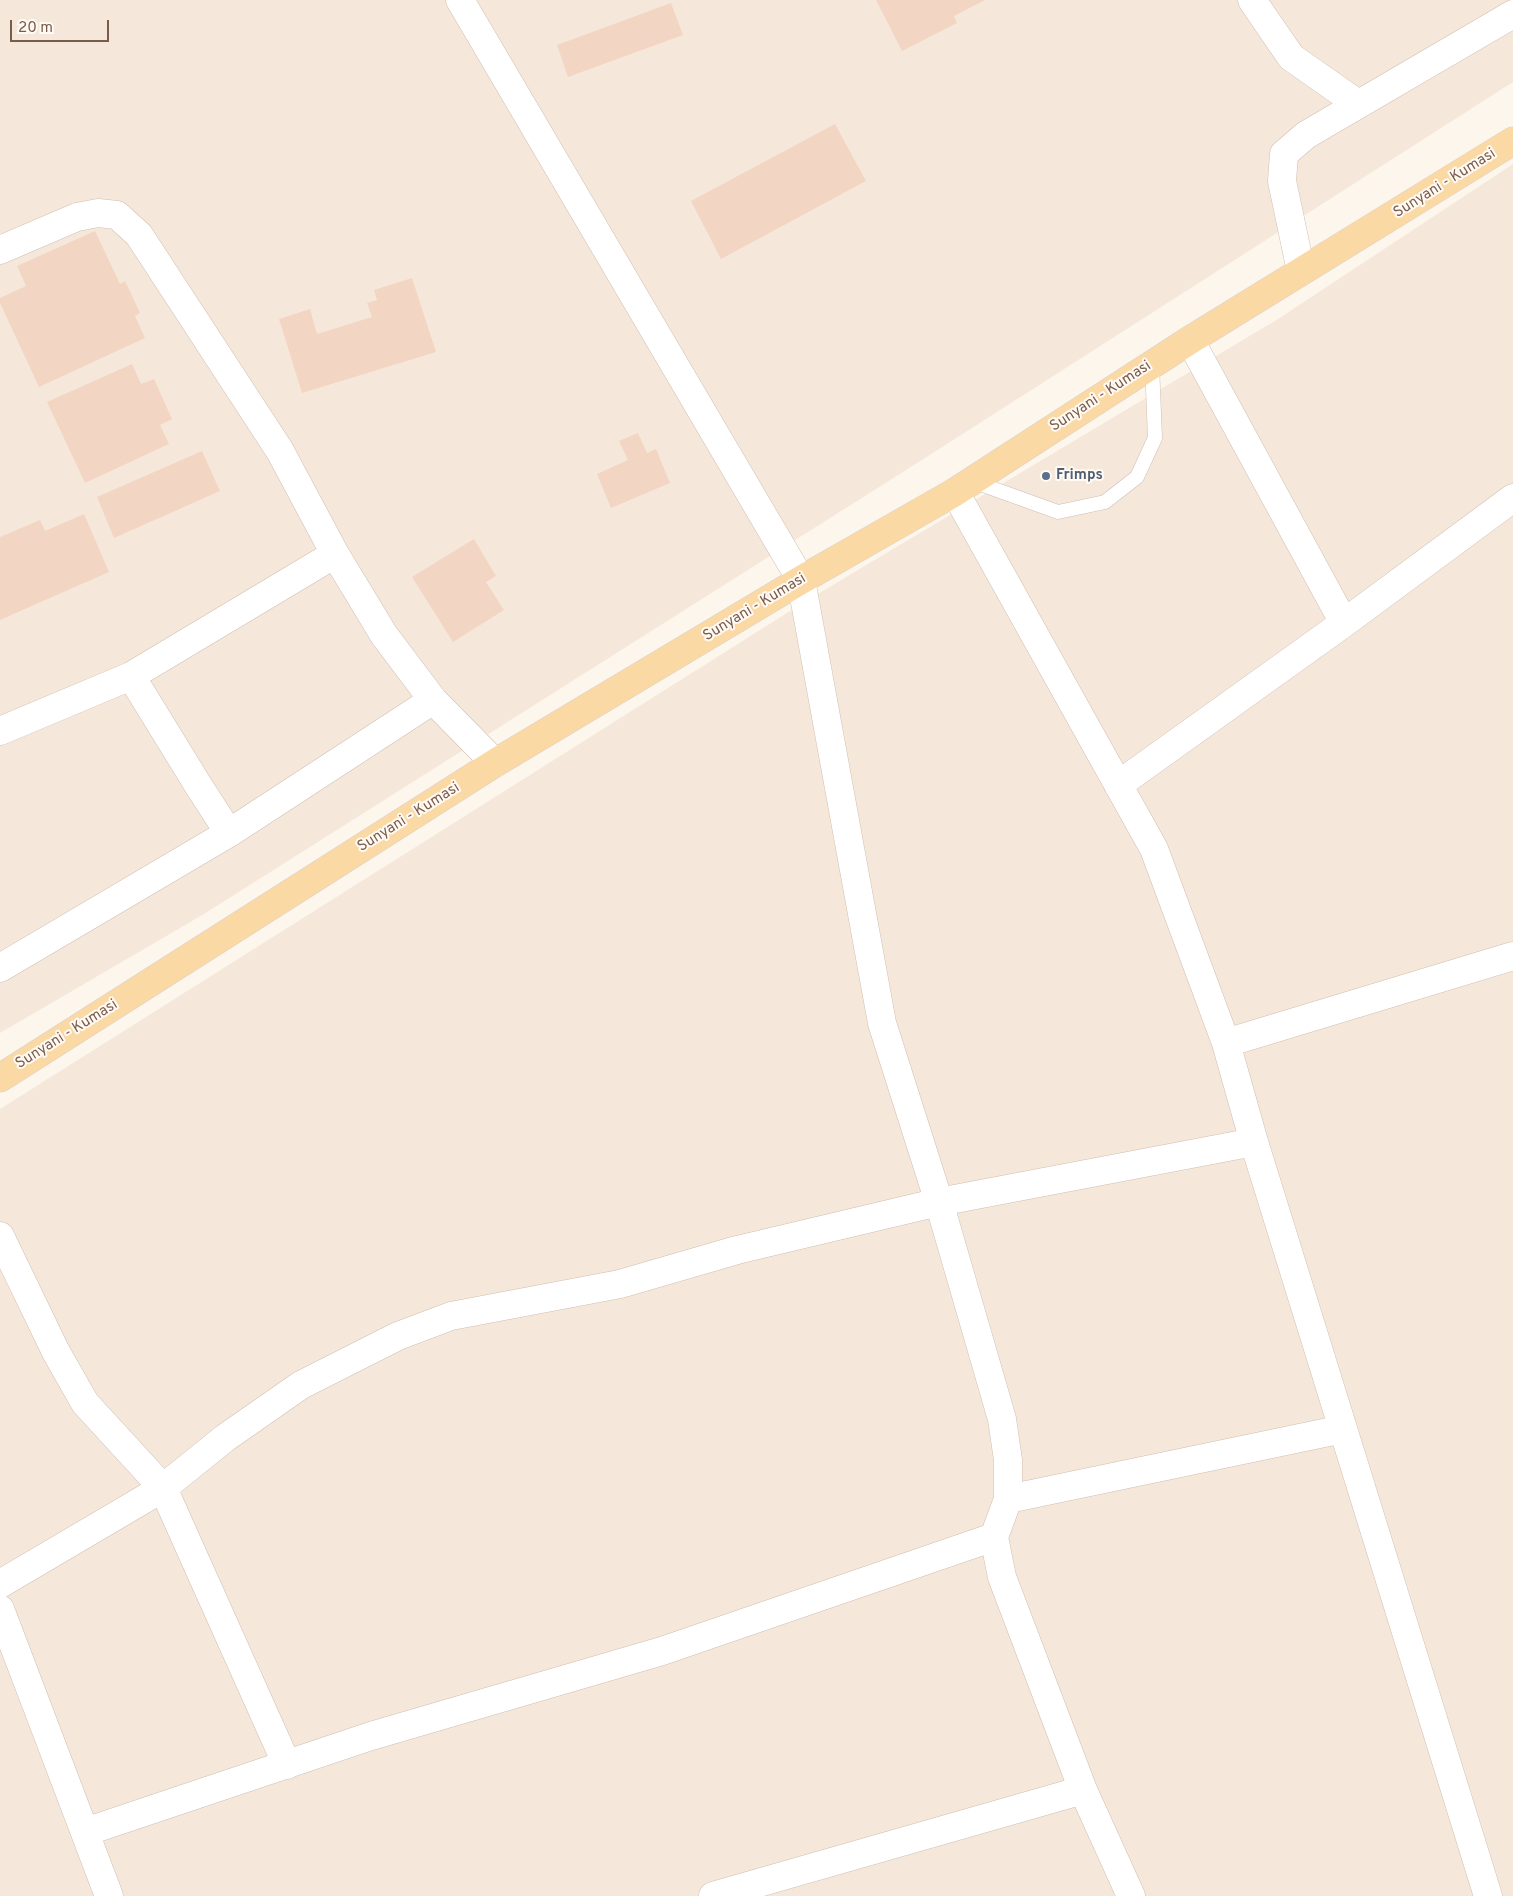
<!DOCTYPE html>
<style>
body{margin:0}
#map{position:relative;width:1513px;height:1896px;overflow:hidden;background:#fdf6ec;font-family:Overpass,sans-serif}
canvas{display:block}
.scale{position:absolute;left:10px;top:20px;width:99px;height:22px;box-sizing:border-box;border:2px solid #7a5c4d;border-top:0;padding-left:6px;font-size:15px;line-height:18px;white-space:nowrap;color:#7a5c4d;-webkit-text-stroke:4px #fffaf3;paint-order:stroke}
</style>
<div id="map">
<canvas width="1513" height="1896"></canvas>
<div class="scale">20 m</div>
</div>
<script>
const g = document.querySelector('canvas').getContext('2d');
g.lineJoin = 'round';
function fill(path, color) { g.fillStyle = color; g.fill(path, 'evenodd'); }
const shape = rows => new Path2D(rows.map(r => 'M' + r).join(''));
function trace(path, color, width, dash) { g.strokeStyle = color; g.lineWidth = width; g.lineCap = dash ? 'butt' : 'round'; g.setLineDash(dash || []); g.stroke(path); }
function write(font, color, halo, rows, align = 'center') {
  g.font = font + ' Overpass,sans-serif'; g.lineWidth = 4; g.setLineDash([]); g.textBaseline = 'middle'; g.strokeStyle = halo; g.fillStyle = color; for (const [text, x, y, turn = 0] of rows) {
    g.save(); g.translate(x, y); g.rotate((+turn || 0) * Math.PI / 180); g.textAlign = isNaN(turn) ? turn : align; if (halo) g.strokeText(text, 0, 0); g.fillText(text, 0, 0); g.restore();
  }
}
fill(shape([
 [0,0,1513,0,1513,82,936,451,204,914,0,1033],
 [1513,164,1513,1896,0,1896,0,1109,806,601,1278,319]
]), '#f5e8da');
fill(shape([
 [876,0,985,0,954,16,957,23,902,51],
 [671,3,683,35,568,77,557,45],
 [835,124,866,181,721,259,691,201],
 [95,231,120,284,125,281,140,313,135,316,145,338,39,387,0,303,0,298,26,286,17,266],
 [412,278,436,352,302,393,279,319,310,309,317,334,372,317,367,303,377,300,374,290],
 [132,364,141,384,154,379,172,419,160,425,169,444,85,483,47,402],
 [638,433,647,453,656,449,670,483,611,508,597,474,628,460,619,441],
 [202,451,220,491,114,538,97,497],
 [84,514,109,572,0,620,0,537,40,520,45,531],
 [474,539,496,576,486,582,504,610,453,642,412,577]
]), '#f3d5c3');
const lane = shape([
 [972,481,1058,512,1105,502,1137,477,1155,438,1152,364]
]);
const street = shape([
 [460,0,801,580,882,1023,939,1202,1002,1419,1008,1460,1008,1499,994,1537,1002,1577,1083,1790,1131,1896],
 [1252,0,1291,57,1358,104],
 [0,250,77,217,98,213,117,215,139,235,280,451,335,554,384,635,433,700,495,763],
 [1301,271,1282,181,1284,154,1306,135,1513,14],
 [1190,340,1344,623],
 [955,492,1154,849,1226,1043,1254,1142,1488,1896],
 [131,676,198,785,229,833],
 [0,731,131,676,335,554],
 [1118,785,1344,623,1513,498],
 [0,968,229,833,433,700],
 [1226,1043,1513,956],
 [0,1236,56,1352,85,1403,163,1488,287,1765],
 [1008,1499,1343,1429],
 [0,1584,163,1488,225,1438,301,1385,398,1336,451,1316,620,1284,737,1250,939,1202,1254,1142],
 [0,1609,109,1896],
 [85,1832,371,1736,662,1651,994,1537],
 [713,1896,1083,1790]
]);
const primary = shape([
 [0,1078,495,763,801,580,955,492,1190,340,1513,141]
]);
trace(lane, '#d1beb0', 15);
trace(street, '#d1beb0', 29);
trace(primary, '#dad1cd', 29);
trace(lane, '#fff', 14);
trace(street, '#fff', 28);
trace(primary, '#fbd9a5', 28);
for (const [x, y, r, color] of [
 [1046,476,5,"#5c6f8a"]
]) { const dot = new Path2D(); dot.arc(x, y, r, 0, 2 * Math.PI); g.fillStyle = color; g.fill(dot); trace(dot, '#fffaf3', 2); }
write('15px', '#7a5c4d', '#fffaf3', [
 ["Sunyani - Kumasi",1445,184,-32],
 ["Sunyani - Kumasi",1101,397,-33],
 ["Sunyani - Kumasi",755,608,-31],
 ["Sunyani - Kumasi",409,818,-32],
 ["Sunyani - Kumasi",67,1035,-32]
]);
write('bold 15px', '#4e5e75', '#fffaf3', [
 ["Frimps",1056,476]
], 'left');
</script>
